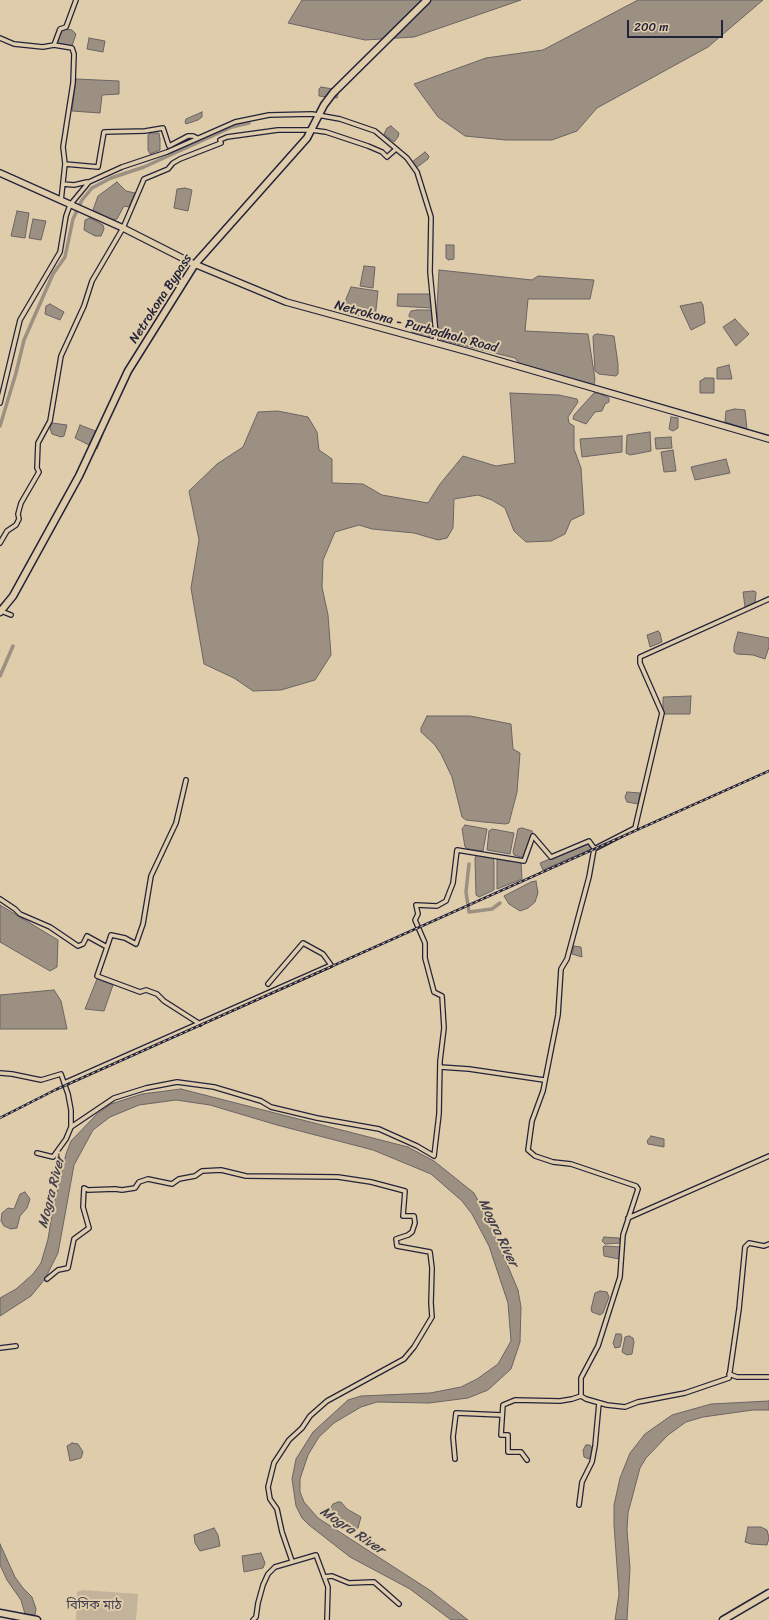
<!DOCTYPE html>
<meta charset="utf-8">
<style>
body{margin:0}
#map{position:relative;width:769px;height:1620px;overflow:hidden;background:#dfccaa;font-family:Sriracha,sans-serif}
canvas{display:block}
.scale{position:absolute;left:627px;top:20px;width:96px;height:18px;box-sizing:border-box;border:2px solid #22223b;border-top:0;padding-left:5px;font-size:12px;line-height:14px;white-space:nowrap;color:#22223b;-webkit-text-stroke:3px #dfccaa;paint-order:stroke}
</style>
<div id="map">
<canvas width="769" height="1620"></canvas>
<div class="scale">200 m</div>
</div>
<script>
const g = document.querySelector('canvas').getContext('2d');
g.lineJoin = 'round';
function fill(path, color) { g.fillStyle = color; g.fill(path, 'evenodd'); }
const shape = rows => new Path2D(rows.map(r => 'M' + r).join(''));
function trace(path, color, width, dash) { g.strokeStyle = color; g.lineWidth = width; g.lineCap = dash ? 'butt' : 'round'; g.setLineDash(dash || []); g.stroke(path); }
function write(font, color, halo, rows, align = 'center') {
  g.font = font + ' Sriracha,"Noto Sans Bengali",sans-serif'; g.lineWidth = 4; g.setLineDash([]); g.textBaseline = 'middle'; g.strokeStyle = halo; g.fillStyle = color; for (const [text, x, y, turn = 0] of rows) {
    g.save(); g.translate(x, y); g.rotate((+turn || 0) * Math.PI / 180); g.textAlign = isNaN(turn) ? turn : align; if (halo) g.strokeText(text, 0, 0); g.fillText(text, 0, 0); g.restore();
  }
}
fill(shape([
 [83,1590,138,1594,136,1620,76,1620,77,1592]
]), '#c3b39a');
const water = shape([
 [302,0,521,0,414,37,365,40,288,23,302,0],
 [638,0,763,0,708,47,597,108,577,131,552,140,506,140,465,136,438,117,414,84,486,58,543,50,638,0],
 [66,29,72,30,76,34,72,46,57,44,61,30,66,29],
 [89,38,105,41,103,52,87,49,89,38],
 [76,79,119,81,119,94,102,95,100,113,72,111,76,79],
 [321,87,339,90,337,98,319,96,319,89,321,87],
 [202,112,202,117,198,120,186,124,185,122,186,119,202,112],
 [391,126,399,133,398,137,394,142,384,134,387,128,391,126],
 [150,133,159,133,160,139,160,150,150,154,148,150,148,135,150,133],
 [425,152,429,156,428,159,416,168,412,162,425,152],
 [117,182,126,191,135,193,129,207,124,206,117,219,111,220,93,210,98,196,117,182],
 [185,188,192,190,188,211,174,208,177,189,185,188],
 [17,211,29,213,25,238,11,236,17,211],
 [90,218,103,225,104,229,101,236,95,236,84,230,85,220,90,218],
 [33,219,46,221,41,240,29,238,33,219],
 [446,245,454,245,454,259,448,260,446,258,446,245],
 [364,266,375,267,373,288,360,286,364,266],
 [439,270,532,280,538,276,594,280,590,299,528,299,525,331,588,334,595,379,594,385,520,364,515,358,441,340,438,337,437,307,439,270],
 [351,287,378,291,375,319,347,313,346,299,351,287],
 [398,294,430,294,432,308,397,306,398,294],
 [701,302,703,305,705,323,691,330,680,306,701,302],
 [50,304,64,312,60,320,45,314,46,306,50,304],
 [417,310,432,310,433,336,425,337,412,332,409,315,411,311,417,310],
 [735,319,749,334,736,346,723,327,735,319],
 [597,334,614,336,618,364,618,374,616,376,599,374,595,371,593,337,594,335,597,334],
 [729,365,732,379,717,379,717,368,729,365],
 [705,378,714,378,714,393,700,393,700,381,705,378],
 [510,393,559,395,577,399,578,402,568,417,569,423,574,426,574,449,581,468,584,514,571,520,565,534,551,541,526,542,514,531,505,508,492,500,478,495,454,499,453,528,447,538,438,540,414,533,372,529,359,525,335,532,323,560,322,587,328,615,331,655,315,680,281,690,253,691,234,678,204,664,191,588,199,540,189,491,217,464,243,447,258,412,278,411,308,417,317,432,319,450,332,459,332,483,363,484,382,495,428,503,440,484,463,456,496,466,515,463,510,393],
 [594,393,599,393,609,398,609,402,605,404,602,411,595,412,586,424,573,419,574,415,594,393],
 [735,409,745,410,747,429,725,422,726,411,735,409],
 [671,417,678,418,678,428,673,431,669,429,671,417],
 [52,423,67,425,64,436,61,437,52,434,50,428,52,423],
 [80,425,103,434,97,449,75,438,80,425],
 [650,432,651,451,630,455,626,453,627,435,650,432],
 [622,436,622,452,582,457,580,439,622,436],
 [671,437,672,448,656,449,655,438,671,437],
 [673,450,676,471,664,472,661,452,673,450],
 [726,459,730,473,695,480,691,467,726,459],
 [753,591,756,592,755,604,745,607,743,592,753,591],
 [658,631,660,633,662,642,650,647,647,635,658,631],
 [738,632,769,638,769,647,765,659,753,655,737,654,734,652,734,646,738,632],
 [691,696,690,714,663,714,663,697,691,696],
 [427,716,470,716,511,724,513,749,520,753,517,792,509,823,505,824,484,822,466,820,462,817,452,777,441,754,434,744,421,732,421,728,427,716],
 [627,792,640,793,638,804,627,802,625,797,627,792],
 [465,825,487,829,483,851,468,849,465,847,462,829,465,825],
 [522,828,532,831,533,833,524,856,521,857,514,855,513,852,518,829,522,828],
 [489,831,492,829,514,833,510,854,487,850,489,831],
 [588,843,591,849,543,870,540,863,588,843],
 [477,854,493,857,494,862,494,890,479,897,476,895,475,858,477,854],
 [497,858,521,862,522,879,497,889,497,858],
 [536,881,538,893,535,902,528,908,520,911,509,904,504,896,531,882,536,881],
 [0,905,58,940,57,967,50,971,0,942,0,905],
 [574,946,581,947,582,957,572,954,574,946],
 [97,979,113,985,104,1011,85,1009,97,979],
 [54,990,61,1001,67,1029,0,1029,0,995,54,990],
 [181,1089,408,1147,434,1161,474,1193,488,1219,518,1290,521,1307,520,1342,511,1369,488,1390,468,1398,429,1403,377,1402,361,1407,334,1423,319,1437,308,1455,300,1479,300,1492,304,1502,318,1518,431,1591,468,1620,451,1620,410,1589,350,1557,309,1525,302,1518,296,1506,292,1479,296,1459,313,1432,348,1400,361,1396,430,1393,461,1387,477,1379,498,1364,511,1341,508,1303,489,1246,472,1214,462,1201,431,1174,373,1150,277,1125,210,1105,176,1100,139,1105,110,1117,93,1130,74,1165,58,1253,45,1279,31,1296,0,1316,0,1298,16,1289,33,1274,41,1263,48,1239,53,1208,66,1154,71,1141,96,1115,111,1104,142,1094,181,1089],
 [651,1136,664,1139,664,1147,648,1144,647,1141,651,1136],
 [25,1192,30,1199,27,1208,20,1216,17,1228,11,1229,4,1226,1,1221,2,1213,8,1208,14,1209,20,1194,25,1192],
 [604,1237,619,1238,621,1243,605,1244,602,1241,604,1237],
 [605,1246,620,1247,619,1259,604,1256,603,1247,605,1246],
 [600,1291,607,1292,609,1297,603,1313,600,1315,592,1312,591,1309,595,1293,600,1291],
 [616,1334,621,1334,622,1338,620,1347,615,1348,613,1343,616,1334],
 [629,1336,633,1338,634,1342,632,1354,627,1355,622,1352,625,1337,629,1336],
 [769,1401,769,1410,753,1410,703,1417,686,1422,668,1435,646,1458,640,1468,628,1513,627,1530,630,1568,627,1620,615,1620,619,1594,614,1525,614,1505,620,1478,630,1453,645,1434,672,1415,711,1404,769,1401],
 [72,1443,78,1444,83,1452,81,1458,70,1461,67,1446,72,1443],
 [586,1445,590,1445,592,1448,592,1455,589,1459,584,1457,583,1450,586,1445],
 [338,1502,341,1502,347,1509,361,1517,358,1528,352,1530,344,1528,341,1523,326,1516,333,1504,338,1502],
 [748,1527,761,1527,767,1530,769,1538,767,1545,751,1544,745,1542,748,1527],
 [214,1528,218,1535,220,1546,200,1551,195,1543,194,1535,214,1528],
 [0,1544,15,1577,23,1588,32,1597,36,1609,35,1615,25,1614,21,1600,7,1580,0,1565,0,1544],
 [261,1553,265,1563,263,1568,244,1572,242,1556,261,1553]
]);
fill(water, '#9b9082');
trace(water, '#6b6466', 1);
trace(shape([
 [0,426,16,373,24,340,53,274,65,257,73,219,82,200,92,188,111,178,144,167,232,127,249,123],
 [0,676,13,646],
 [469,864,466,892,469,912,492,909,500,903]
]), '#9b9082', 3.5);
const minor = shape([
 [0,38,14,44,43,47,54,45,72,48,74,54,73,83,63,147,65,164,61,201],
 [54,45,60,29,66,27,76,0],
 [65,164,98,167,104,132,145,131,163,128,169,146,188,136,193,136,197,138],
 [63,184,74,185,87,182],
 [0,403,20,320,60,252,66,216,70,205,89,182,122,167,167,152,235,122,269,115,312,114,340,119,375,131,407,158,417,172,431,217,430,272,436,334,435,343],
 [0,543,7,531,16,525,19,519,18,514,21,503,39,472,37,468,38,443,50,421,61,356,84,306,92,281,123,228,144,179,168,169,173,163,180,159,221,143,220,140,227,137,278,130,311,130,326,132,368,146,382,152,387,157,396,149],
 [769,599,640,657,640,663,662,713,635,828,594,849,589,877,567,959,561,969,558,1015,543,1091,532,1121,528,1150,535,1156,553,1162,571,1164,636,1186,638,1189,623,1235,620,1277,598,1346,581,1378,581,1396,586,1399,607,1405,625,1407,638,1402,685,1393,729,1378,739,1309,745,1247,749,1243,764,1246,769,1244],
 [1,611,11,615],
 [0,899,15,909,20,914,50,927,78,946,83,944,87,936,107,947,111,935,125,938,136,944,143,924,151,876,176,823,186,780],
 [107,947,97,976,140,992,146,990,157,994,164,1001,200,1024],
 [440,1067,469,1069,544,1080],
 [0,1073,12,1074,41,1080,61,1074,68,1094,71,1110,71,1127,66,1139,53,1157,37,1153],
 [64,1083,331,965,323,954,303,943,268,984],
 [71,1127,114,1098,146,1088,177,1082,214,1087,261,1101,271,1107,317,1118,379,1129,417,1146,434,1156,439,1114,440,1061,444,1028,442,996,434,992,425,958,425,943,415,920,418,914,416,905,437,906,446,901,453,883,457,850,524,861,533,836,551,857,589,841,594,848],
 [628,1218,769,1156],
 [47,1279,58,1270,68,1268,74,1239,89,1228,83,1207,84,1188,88,1190,115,1189,122,1190,135,1188,139,1182,148,1179,172,1184,179,1179,195,1176,202,1171,221,1170,246,1176,338,1177,371,1182,405,1191,403,1216,414,1216,415,1223,412,1232,408,1235,396,1239,397,1246,430,1252,432,1268,431,1303,432,1317,414,1347,404,1359,327,1401,310,1416,302,1428,289,1440,274,1463,268,1487,270,1499,277,1509,282,1532,292,1561],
 [0,1348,16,1346],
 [729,1374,737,1377,769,1377],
 [455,1459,453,1437,456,1413,502,1415],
 [527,1460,521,1452,508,1452,508,1435,501,1435,503,1405,515,1400,560,1401,572,1399,581,1396],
 [579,1505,582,1482,592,1462,595,1446,599,1403],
 [324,1577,332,1576,349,1583,374,1582,399,1604],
 [253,1620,256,1617,258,1603,263,1585,268,1574,275,1567,316,1555,328,1587,327,1620]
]);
const secondary = shape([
 [0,173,123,228,192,263,286,302,469,352,769,439]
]);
const primary = shape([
 [0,612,13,596,79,476,128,371,195,264,307,138,324,105,333,93,427,0],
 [0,1613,37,1620],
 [723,1620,769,1593]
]);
trace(minor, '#22223b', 6);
trace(secondary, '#22223b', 8);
trace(primary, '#22223b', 9);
trace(minor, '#dfccaa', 3.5);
trace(secondary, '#dfccaa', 5.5);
trace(primary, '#dfccaa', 6);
const rail = shape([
 [0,1118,55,1090,769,771]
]);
trace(rail, '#22223b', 2.5);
trace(rail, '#dfccaa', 1, [3]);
write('13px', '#22223b', '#dfccaa', [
 ["Netrokona Bypass",161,299,-57],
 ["Netrokona - Purbadhola Road",416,327,15]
]);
write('13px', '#423f4e', '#dfccaa', [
 ["বিসিক মাঠ",94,1606]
]);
write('italic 14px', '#403e4d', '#dfccaa', [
 ["Mogra River",52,1192,-76],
 ["Mogra River",498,1233,64],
 ["Mogra River",352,1531,34]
]);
</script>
